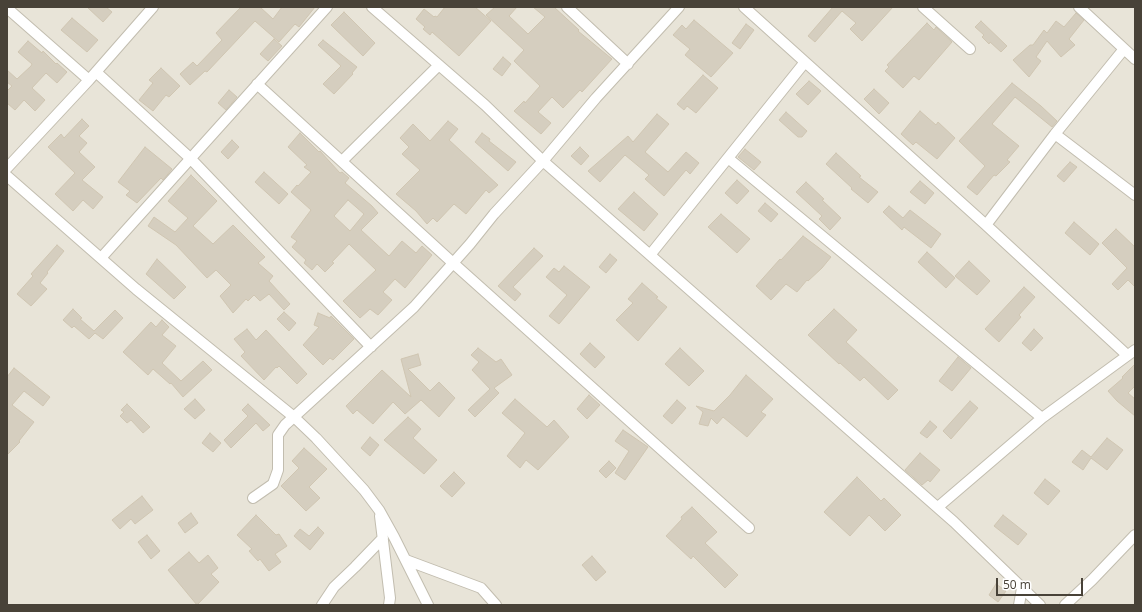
<!DOCTYPE html>
<style>
body{margin:0}
#map{position:relative;width:1142px;height:612px;overflow:hidden;background:#f4f1e9;font-family:"Open Sans",sans-serif}
canvas{display:block}
.frame{position:absolute;inset:0;border:8px solid #484238;pointer-events:none}
.scale{position:absolute;left:996px;top:578px;width:87px;height:18px;box-sizing:border-box;border:2px solid #484238;border-top:0;padding-left:5px;font-size:12px;line-height:14px;white-space:nowrap;color:#484238;-webkit-text-stroke:3px #fff;paint-order:stroke}
</style>
<div id="map">
<canvas width="1142" height="612"></canvas>
<div class="frame"></div>
<div class="scale">50 m</div>
</div>
<script>
const g = document.querySelector('canvas').getContext('2d');
g.lineJoin = 'round';
function fill(path, color) { g.fillStyle = color; g.fill(path, 'evenodd'); }
const shape = rows => new Path2D(rows.map(r => 'M' + r).join(''));
function trace(path, color, width, dash) { g.strokeStyle = color; g.lineWidth = width; g.lineCap = dash ? 'butt' : 'round'; g.setLineDash(dash || []); g.stroke(path); }
fill(shape([
 [7,7,1135,7,1135,605,7,605]
]), '#e8e4d8');
const building = shape([
 [87,7,106,7,112,12,103,22,87,7],
 [241,7,260,7,273,19,282,7,315,7,299,27,295,24,279,42,255,21,207,72,205,71,190,85,180,74,193,62,197,66,222,40,216,33,241,7],
 [445,7,475,7,491,21,459,56,432,32,430,35,423,29,425,27,416,19,424,9,434,17,435,16,437,17,445,7],
 [495,7,517,7,509,16,528,34,545,17,533,7,554,7,579,30,578,31,612,59,582,92,580,90,563,108,552,97,538,112,551,123,541,134,514,111,524,101,525,103,540,86,514,61,524,50,486,15,495,7],
 [833,7,893,7,862,41,850,29,856,23,842,11,815,42,808,36,833,7],
 [344,12,375,43,363,56,331,25,344,12],
 [1076,13,1084,20,1069,39,1075,45,1061,57,1047,41,1036,57,1041,61,1029,77,1013,60,1030,45,1033,45,1044,30,1047,33,1056,21,1064,27,1076,13],
 [72,18,98,40,87,52,61,30,72,18],
 [694,20,733,53,711,77,685,55,690,49,673,35,682,25,686,29,694,20],
 [981,21,1007,46,1001,52,990,42,989,44,982,37,984,35,975,27,981,21],
 [927,23,934,30,936,27,952,42,919,80,914,76,903,88,885,71,889,67,887,65,927,23],
 [746,24,754,30,740,49,732,43,746,24],
 [274,39,282,46,268,61,260,54,274,39],
 [323,40,357,67,352,73,353,74,334,94,323,84,341,66,318,45,323,40],
 [28,41,42,53,43,51,56,64,57,63,67,72,57,83,46,73,32,88,45,100,35,111,24,100,15,110,7,103,7,91,12,86,7,82,7,70,17,79,31,66,32,64,18,52,28,41],
 [503,57,511,64,502,76,493,69,503,57],
 [161,68,180,86,169,97,166,95,153,111,139,100,153,83,149,80,161,68],
 [703,75,718,88,696,113,687,106,684,110,677,104,703,75],
 [809,81,821,91,808,105,796,94,809,81],
 [1012,83,1041,106,1057,121,1052,127,1015,97,992,124,1019,146,1007,160,1010,162,996,176,994,175,977,195,967,187,985,166,959,141,1012,83],
 [874,89,889,103,879,114,864,99,874,89],
 [229,90,237,97,226,110,218,103,229,90],
 [920,111,936,125,938,122,955,138,937,159,916,142,913,145,901,134,920,111],
 [786,112,807,131,802,137,798,137,779,120,786,112],
 [657,114,669,124,645,152,668,172,686,152,699,163,690,174,686,170,664,196,645,179,649,175,625,155,600,182,588,171,628,136,633,142,657,114],
 [82,119,89,126,79,136,87,143,79,152,95,167,82,180,103,197,93,209,83,200,73,211,55,194,75,173,48,147,61,134,64,138,82,119],
 [448,121,458,129,449,140,498,185,489,193,486,190,466,214,454,204,437,222,433,218,427,224,416,211,396,194,420,170,402,154,409,147,400,138,413,124,430,141,448,121],
 [300,133,319,152,320,151,340,173,342,172,349,178,345,183,372,206,378,213,361,230,389,256,402,241,416,253,422,246,432,255,405,288,395,279,383,292,392,300,378,315,370,309,360,318,343,301,376,270,349,244,332,262,334,263,325,272,317,264,312,270,304,263,306,260,292,247,297,241,291,237,311,210,291,192,297,185,298,186,311,172,304,167,307,165,288,147,300,133],
 [348,200,364,214,350,231,334,216,348,200],
 [482,133,490,139,489,141,516,162,508,171,475,142,482,133],
 [232,140,239,147,228,159,221,152,232,140],
 [145,147,172,169,163,180,161,178,137,203,126,195,130,191,118,182,145,147],
 [580,147,589,156,581,165,571,156,580,147],
 [745,149,761,162,754,170,738,157,745,149],
 [836,153,861,176,859,177,878,192,868,203,851,189,852,188,826,164,836,153],
 [1070,162,1077,167,1064,182,1057,176,1070,162],
 [264,172,288,194,279,204,255,182,264,172],
 [191,175,217,201,193,226,213,244,233,225,265,257,258,263,273,276,269,281,290,304,284,310,269,294,260,301,254,295,248,301,246,299,233,313,220,296,231,285,216,270,207,278,176,245,148,226,154,217,175,232,188,218,168,201,191,175],
 [737,180,749,191,737,204,725,193,737,180],
 [920,181,934,193,925,204,910,192,920,181],
 [806,182,824,199,822,200,841,218,830,230,819,219,822,216,796,192,806,182],
 [634,192,658,214,644,231,618,209,634,192],
 [765,203,778,214,771,222,758,211,765,203],
 [889,206,903,218,910,210,941,234,931,248,904,227,902,230,883,212,889,206],
 [721,214,750,239,737,253,708,227,721,214],
 [1074,222,1099,244,1090,255,1065,233,1074,222],
 [1116,229,1135,247,1135,287,1128,280,1118,290,1112,284,1127,268,1102,243,1116,229],
 [803,236,831,257,822,268,808,281,807,280,797,292,786,284,771,300,756,286,780,259,781,260,803,236],
 [57,245,64,251,47,272,48,273,40,283,47,289,31,306,17,294,33,276,31,274,57,245],
 [534,248,543,256,513,287,521,294,515,301,498,286,534,248],
 [927,252,955,278,946,288,918,262,927,252],
 [610,254,617,260,606,273,599,267,610,254],
 [157,259,186,287,174,299,146,274,157,259],
 [969,261,990,281,977,295,955,276,969,261],
 [564,266,590,287,559,324,549,316,567,295,546,277,554,268,559,272,564,266],
 [642,283,658,297,656,298,667,307,638,341,616,320,633,303,628,299,642,283],
 [1024,287,1035,297,1019,315,1021,317,999,342,985,329,1024,287],
 [73,309,82,318,80,319,94,331,115,310,123,318,103,339,95,333,89,339,74,326,72,328,63,320,73,309],
 [834,309,857,330,846,342,898,390,888,400,864,377,860,381,840,363,839,364,808,335,834,309],
 [284,312,296,323,289,331,277,319,284,312],
 [318,313,330,318,331,316,354,339,333,360,330,358,323,365,303,345,319,327,314,325,318,313],
 [162,320,169,327,162,335,176,346,162,363,181,381,203,361,212,370,183,397,171,383,170,384,153,369,148,375,123,352,151,322,156,327,162,320],
 [247,329,256,340,266,330,307,374,297,384,279,366,277,368,276,367,264,380,241,356,245,352,234,339,247,329],
 [1034,329,1043,338,1031,351,1022,343,1034,329],
 [590,343,605,357,595,368,580,354,590,343],
 [478,348,496,362,501,359,512,375,494,388,499,393,475,417,468,410,490,389,472,370,479,362,471,355,478,348],
 [680,348,704,371,689,386,665,364,680,348],
 [418,354,421,365,408,369,430,391,439,382,455,398,439,417,421,400,405,414,393,402,373,424,357,410,353,414,346,406,382,370,411,397,401,359,418,354],
 [958,357,971,368,952,391,939,381,958,357],
 [1135,364,1135,386,1128,393,1135,399,1135,416,1117,401,1108,391,1123,378,1122,377,1135,364],
 [14,368,50,397,43,406,24,391,12,405,34,422,19,441,20,442,7,455,7,377,14,368],
 [746,375,773,399,761,412,766,415,747,437,723,417,717,424,711,418,708,426,699,424,703,412,696,406,714,411,730,395,746,375],
 [589,395,600,405,587,419,577,409,589,395],
 [195,399,205,410,195,419,184,409,195,399],
 [515,399,547,427,554,420,569,437,538,470,526,460,520,468,507,456,525,433,502,413,515,399],
 [677,400,686,408,672,424,663,416,677,400],
 [970,401,978,408,951,439,943,431,970,401],
 [127,404,150,427,143,433,131,420,127,423,120,416,124,412,121,410,127,404],
 [248,404,270,425,263,431,256,423,231,448,224,440,248,416,242,410,248,404],
 [408,417,421,429,413,438,437,460,424,474,384,440,408,417],
 [930,421,937,427,927,438,920,433,930,421],
 [623,430,648,447,625,480,615,473,629,451,615,441,623,430],
 [210,433,221,443,213,452,202,443,210,433],
 [370,437,379,445,370,456,361,448,370,437],
 [1107,438,1123,450,1107,470,1091,458,1083,470,1072,462,1082,450,1091,457,1107,438],
 [304,448,327,469,309,487,320,498,306,511,281,486,299,468,292,461,304,448],
 [920,453,940,470,930,482,928,480,922,485,905,470,920,453],
 [609,461,616,468,606,478,599,471,609,461],
 [454,472,465,483,452,497,440,486,454,472],
 [857,477,881,501,884,498,901,515,885,531,869,515,850,536,824,512,857,477],
 [1045,479,1060,491,1048,505,1034,493,1045,479],
 [142,496,153,510,135,524,131,519,120,529,112,520,142,496],
 [692,507,717,532,705,543,738,575,725,588,693,556,691,559,666,536,682,519,681,517,692,507],
 [191,513,198,523,185,533,178,523,191,513],
 [256,515,276,535,279,534,287,546,275,554,281,562,269,571,260,559,258,561,249,551,252,549,237,535,256,515],
 [1003,515,1027,534,1018,545,994,526,1003,515],
 [318,527,324,533,310,550,294,536,300,529,309,536,318,527],
 [147,535,160,551,151,559,138,542,147,535],
 [189,552,199,563,208,555,218,568,211,574,219,582,197,605,168,570,189,552],
 [592,556,606,572,596,581,582,565,592,556],
 [996,584,1006,591,998,602,989,595,996,584]
]);
fill(building, '#d5cebf');
trace(building, '#d0c6b2', 1);
const minor = shape([
 [372,7,485,105,543,161,954,522,1040,605],
 [567,7,628,64],
 [744,7,986,225],
 [923,7,970,49],
 [1079,7,1135,59],
 [7,8,89,80],
 [1124,49,1055,134,986,225,1127,355],
 [96,72,190,158,371,347],
 [257,84,453,263,749,528],
 [1055,134,1135,195],
 [728,158,1042,418],
 [342,161,439,65],
 [7,168,89,80,153,7],
 [7,176,136,289,294,417,316,438,364,490,379,510,394,537,428,605],
 [650,255,805,62],
 [101,258,327,7],
 [253,498,273,484,278,470,278,435,285,425,414,307,470,244,494,214,543,161,596,98,679,7],
 [938,507,1042,418,1135,350],
 [380,516,390,598,389,605],
 [406,560,481,588,496,605],
 [322,605,334,587,355,567,383,538],
 [1019,605,1022,588],
 [1065,605,1092,580,1135,535]
]);
trace(minor, '#c2bdaf', 12);
trace(minor, '#fff', 10);
</script>
